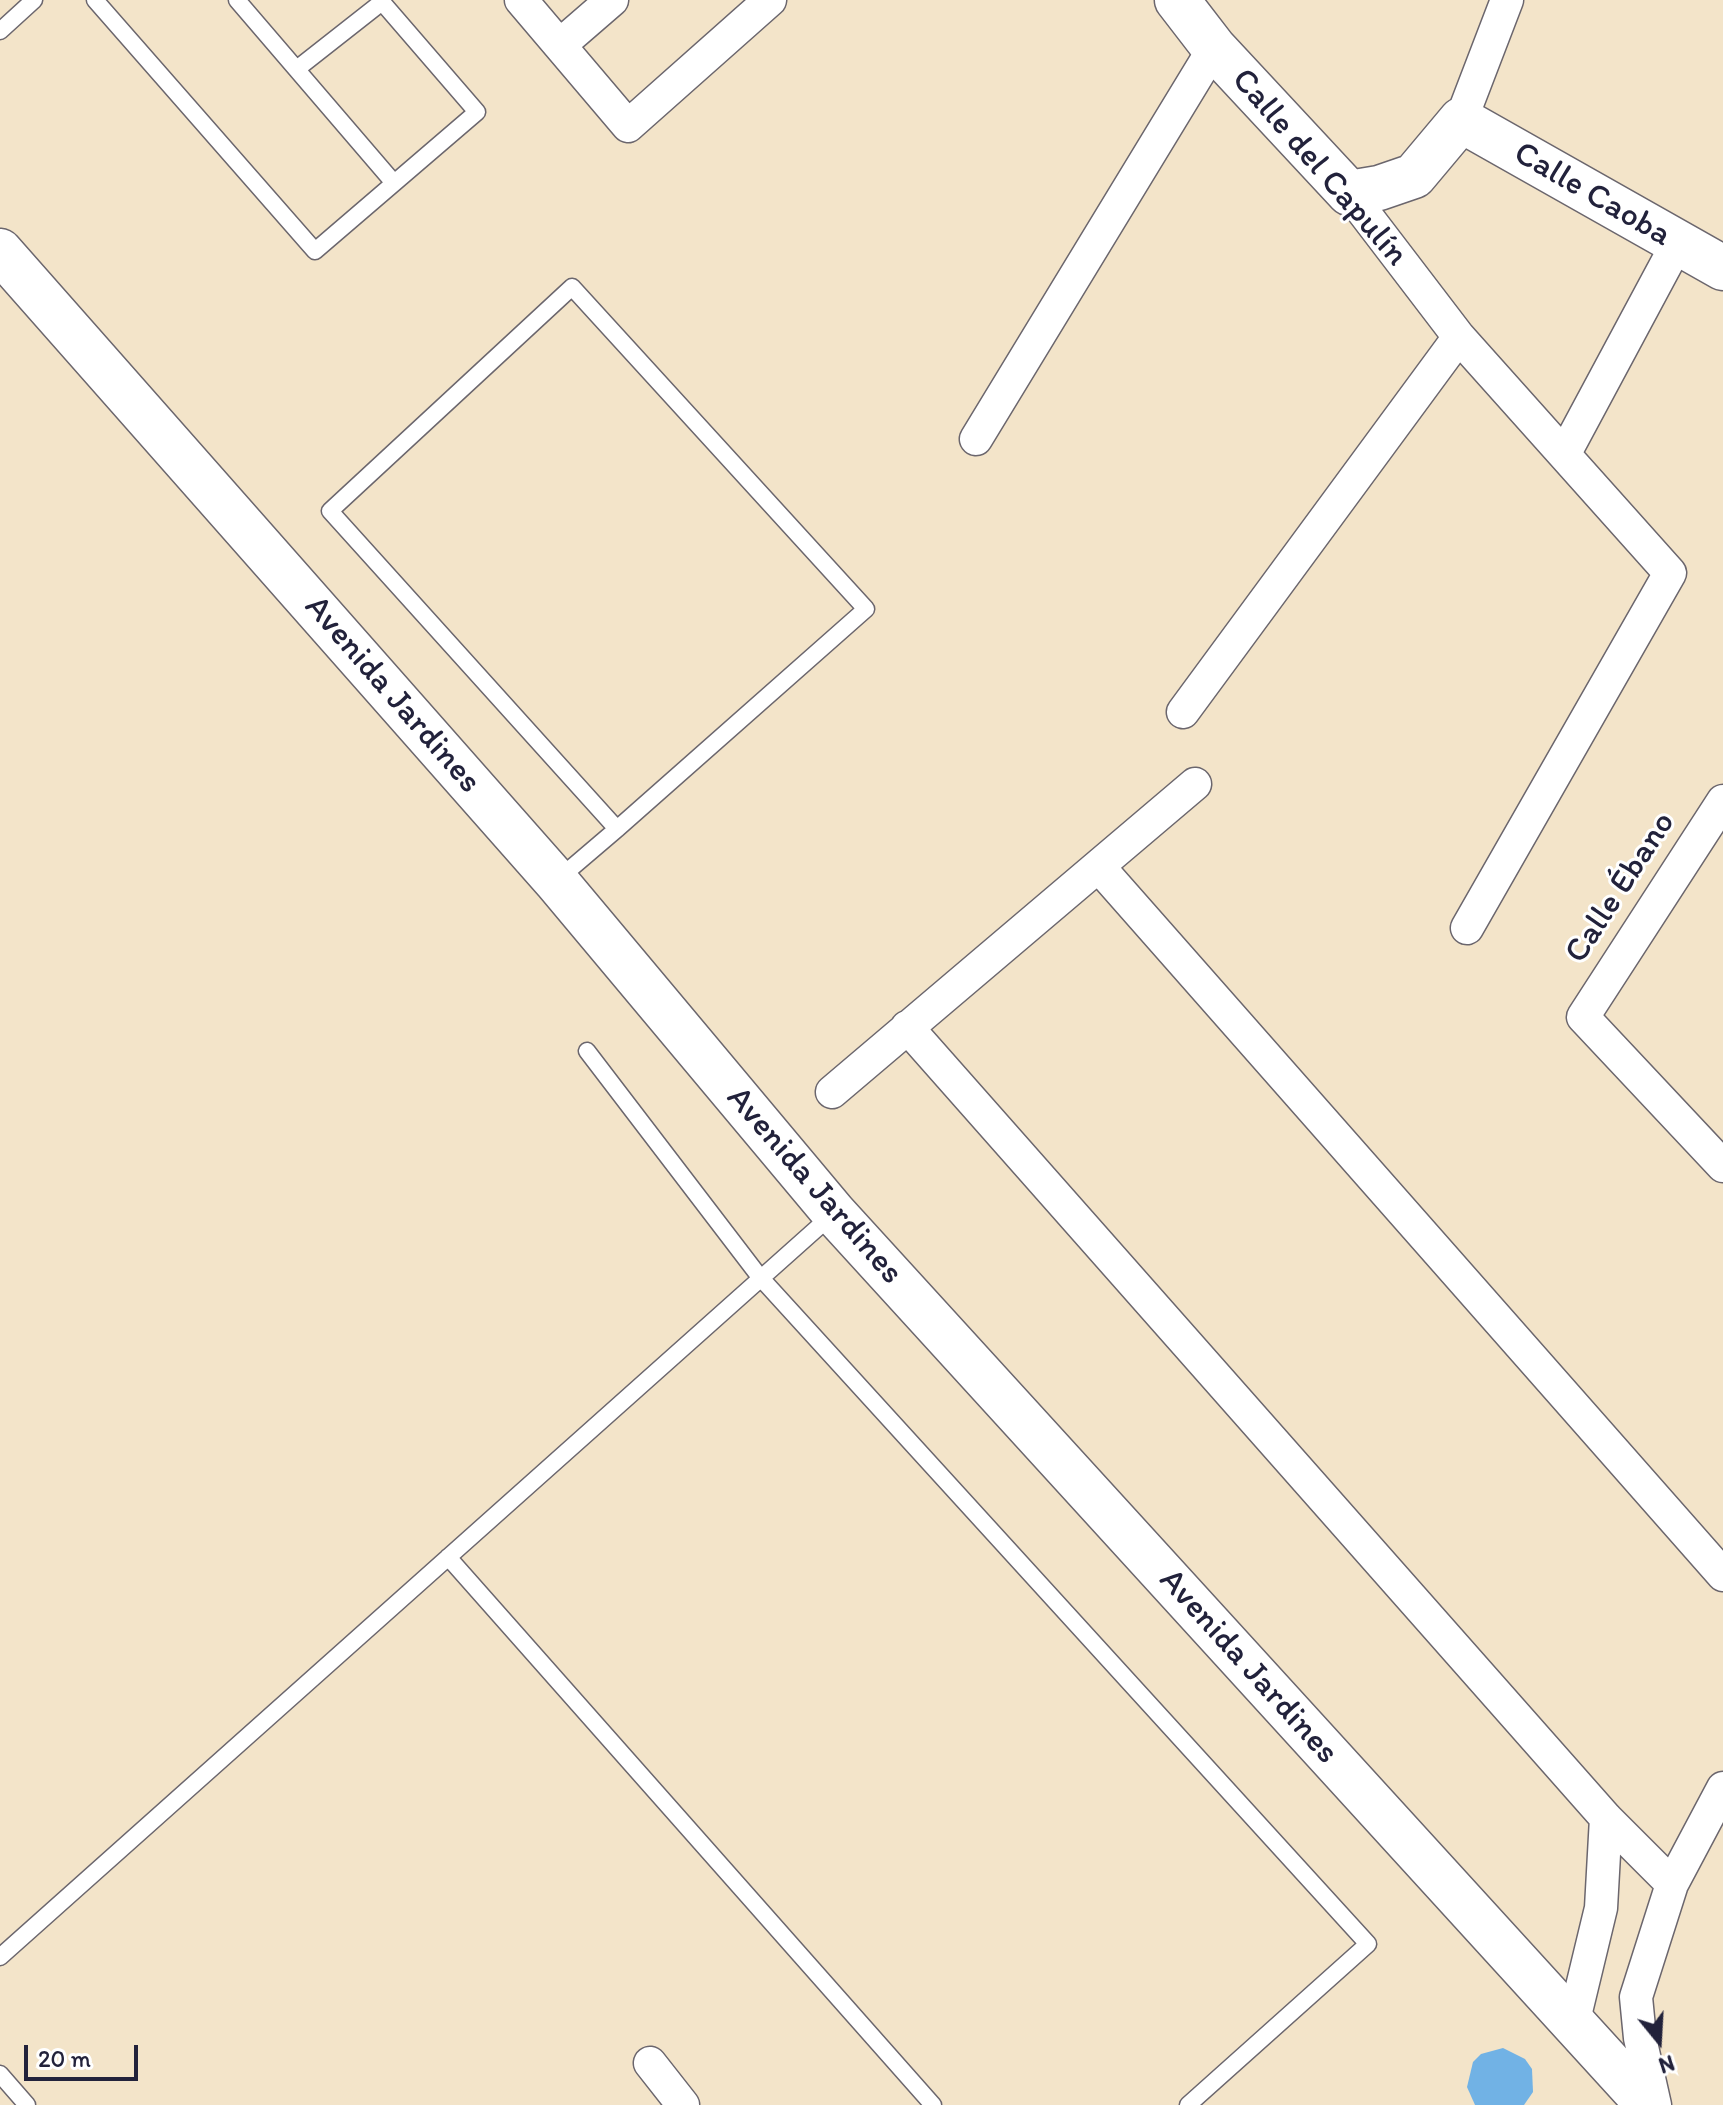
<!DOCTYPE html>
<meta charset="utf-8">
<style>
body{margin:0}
#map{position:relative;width:1723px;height:2105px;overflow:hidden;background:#f3e4c9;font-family:Itim,sans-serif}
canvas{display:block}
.north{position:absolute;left:1619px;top:2001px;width:80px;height:80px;-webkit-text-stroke:6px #fff;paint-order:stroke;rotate:162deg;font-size:22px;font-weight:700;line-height:32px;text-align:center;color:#22223b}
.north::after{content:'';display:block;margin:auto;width:28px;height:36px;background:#22223b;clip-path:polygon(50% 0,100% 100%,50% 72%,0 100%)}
.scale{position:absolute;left:24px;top:2045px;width:114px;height:36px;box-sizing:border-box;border:4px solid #22223b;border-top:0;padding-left:10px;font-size:24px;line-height:28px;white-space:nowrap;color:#22223b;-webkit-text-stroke:6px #fff;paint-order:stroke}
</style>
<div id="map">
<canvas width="1723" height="2105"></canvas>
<div class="north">N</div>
<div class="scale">20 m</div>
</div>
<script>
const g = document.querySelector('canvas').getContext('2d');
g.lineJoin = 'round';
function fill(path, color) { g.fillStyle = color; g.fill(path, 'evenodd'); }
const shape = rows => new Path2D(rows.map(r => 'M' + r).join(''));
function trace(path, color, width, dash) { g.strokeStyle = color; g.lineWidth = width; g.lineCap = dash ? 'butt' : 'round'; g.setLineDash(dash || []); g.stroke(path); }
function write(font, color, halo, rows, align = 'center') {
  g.font = font + ' Itim,sans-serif'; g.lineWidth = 6; g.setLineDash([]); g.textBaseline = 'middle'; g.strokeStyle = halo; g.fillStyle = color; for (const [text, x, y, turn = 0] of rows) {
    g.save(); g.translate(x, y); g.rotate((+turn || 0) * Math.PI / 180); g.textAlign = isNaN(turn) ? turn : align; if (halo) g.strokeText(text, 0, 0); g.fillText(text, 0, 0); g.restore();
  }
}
fill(shape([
 [1503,2048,1525,2059,1532,2069,1533,2092,1524,2105,1475,2105,1467,2087,1473,2062,1481,2054]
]), '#71b2e5');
const lane = shape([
 [95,0,315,251,477,112,382,2,298,68],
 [237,0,394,183],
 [0,31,34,0],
 [556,881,617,829,866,609,572,287,330,511,617,829],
 [587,1051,759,1276,1368,1944,1188,2105],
 [448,1557,933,2105],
 [0,1957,833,1214],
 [0,2074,27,2105]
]);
const street = shape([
 [521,0,628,126,770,0],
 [560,45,612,0],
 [1461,120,1507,0],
 [1349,193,1459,337,1670,573,1467,928],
 [976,439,1214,48],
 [1565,453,1677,244],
 [1183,712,1459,337],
 [1723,801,1583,1017,1723,1166],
 [1099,867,1723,1575],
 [907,1027,1606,1818,1672,1884],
 [832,1092,1195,784],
 [1573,2024,1601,1908,1606,1818],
 [650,2063,683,2105],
 [1655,2105,1640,2038,1636,1997,1672,1884,1723,1788]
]);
const secondary = shape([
 [1177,0,1214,48,1349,193,1379,188,1414,176,1461,120,1723,268],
 [0,251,556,881,834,1213,1648,2105]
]);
trace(lane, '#6b666d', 19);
trace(street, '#6b666d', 35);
trace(secondary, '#6b666d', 47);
trace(lane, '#fff', 16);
trace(street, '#fff', 32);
trace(secondary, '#fff', 44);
write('34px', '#22223b', '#fff', [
 ["Calle del Capulín",1319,168,49],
 ["Calle Caoba",1592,195,30],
 ["Avenida Jardines",392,695,49],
 ["Calle Ébano",1621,888,-57],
 ["Avenida Jardines",814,1186,49],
 ["Avenida Jardines",1248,1667,48]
]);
</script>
